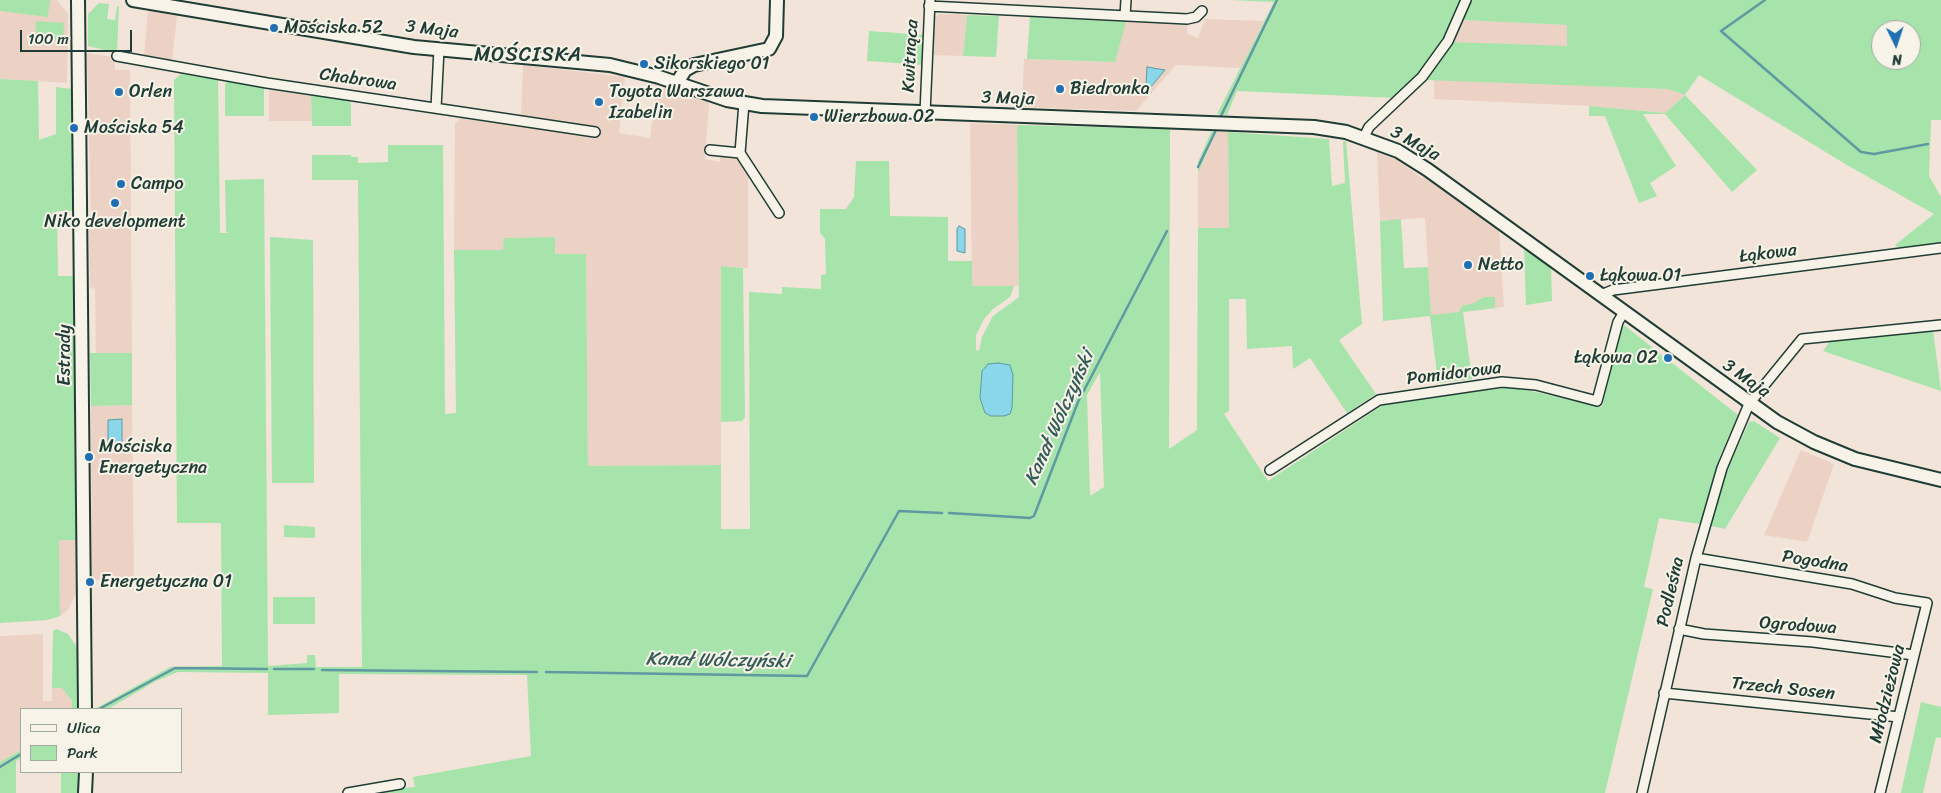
<!DOCTYPE html>
<meta charset="utf-8">
<style>
body{margin:0}
#map{position:relative;width:1941px;height:793px;overflow:hidden;background:#f2e4d8;font-family:Sriracha,sans-serif}
canvas{display:block}
.legend{position:absolute;left:20px;top:708px;width:162px;height:65px;box-sizing:border-box;background:#f7f3e8;border:1px solid #a1aaa0;margin:0;padding:6px 9px;list-style:none;font-size:15px;color:#1f3d34}
.legend li{display:flex;align-items:center;gap:10px;height:25px}
.legend b{width:25px;border:1px solid #a1aaa0}
.north{position:absolute;left:1871px;top:20px;width:50px;height:50px;box-sizing:border-box;background:#f7f3e8;border:1px solid #a1aaa0;border-radius:50%;rotate:176deg;font-size:14px;font-weight:700;line-height:20px;text-align:center;color:#1f3d34}
.north::after{content:'';display:block;margin:auto;width:18px;height:22px;background:#1f6fb2;clip-path:polygon(50% 0,100% 100%,50% 72%,0 100%)}
.scale{position:absolute;left:20px;top:30px;width:112px;height:22px;box-sizing:border-box;border:2px solid #1f3d34;border-top:0;padding-left:6px;font-size:15px;line-height:18px;white-space:nowrap;color:#1f3d34;-webkit-text-stroke:4px #f7f3e8;paint-order:stroke}
</style>
<div id="map">
<canvas width="1941" height="793"></canvas>
<ul class="legend">
<li><b style="height:6px;background:#f7f3e8"></b>Ulica</li>
<li><b style="height:14px;background:#a7e4ab"></b>Park</li>
</ul>
<div class="north">N</div>
<div class="scale">100 m</div>
</div>
<script>
const g = document.querySelector('canvas').getContext('2d');
g.lineJoin = 'round';
function fill(path, color) { g.fillStyle = color; g.fill(path, 'evenodd'); }
const shape = rows => new Path2D(rows.map(r => 'M' + r).join(''));
function trace(path, color, width, dash) { g.strokeStyle = color; g.lineWidth = width; g.lineCap = dash ? 'butt' : 'round'; g.setLineDash(dash || []); g.stroke(path); }
function write(font, color, halo, rows, align = 'center') {
  g.font = font + ' Sriracha,sans-serif'; g.lineWidth = 4; g.setLineDash([]); g.textBaseline = 'middle'; g.strokeStyle = halo; g.fillStyle = color; for (const [text, x, y, turn = 0] of rows) {
    g.save(); g.translate(x, y); g.rotate((+turn || 0) * Math.PI / 180); g.textAlign = isNaN(turn) ? turn : align; if (halo) g.strokeText(text, 0, 0); g.fillText(text, 0, 0); g.restore();
  }
}
fill(shape([
 [0,0,57,0,68,14,67,83,0,79],
 [148,11,177,15,172,62,144,57],
 [939,14,967,15,963,56,932,55,934,18],
 [1205,19,1264,21,1240,68,1176,65,1136,111,1022,107,1024,59,1114,62,1126,22,1188,25,1187,34,1198,38],
 [1462,20,1568,25,1567,47,1452,42],
 [87,53,114,57,115,70,130,70,132,353,96,353,95,289,90,288,89,220,91,220],
 [523,65,625,77,619,133,650,138,657,84,709,102,705,159,720,162,720,154,740,157,746,167,748,175,748,268,721,266,721,465,588,466,586,254,555,254,555,237,504,238,504,250,454,250,455,124,460,118,502,124,502,121,521,118],
 [1434,80,1668,89,1685,95,1665,113,1589,106,1434,99],
 [273,88,311,95,312,121,269,121,269,91],
 [970,123,1017,125,1019,286,972,286],
 [1216,132,1228,132,1229,228,1198,228,1198,173],
 [1377,152,1397,160,1423,179,1423,176,1499,230,1504,307,1431,316,1425,218,1380,221],
 [132,405,134,579,92,580,91,406],
 [1801,450,1834,464,1807,542,1764,535],
 [59,539,77,540,76,593,68,610,60,616],
 [43,634,43,701,52,701,52,688,62,688,72,701,72,709,21,709,21,750,0,762,0,636]
]), '#ecd2c5');
fill(shape([
 [0,0,50,0,48,17,0,11],
 [1230,0,1464,0,1457,19,1432,62,1396,98,1237,91,1227,115,1217,114,1274,2],
 [1468,0,1941,0,1941,120,1931,120,1929,176,1941,197,1941,244,1900,249,1895,245,1934,214,1847,165,1699,75,1685,95,1757,170,1732,192,1665,114,1643,114,1676,166,1650,183,1657,196,1639,203,1605,116,1589,116,1589,106,1665,113,1685,95,1668,89,1425,80,1452,42,1567,46,1567,25,1462,20],
 [1881,30,1911,30,1911,60,1881,60],
 [99,3,109,4,107,19,115,20,117,6,119,6,117,53,88,46,88,14],
 [967,15,999,16,996,57,963,56],
 [1030,17,1126,22,1115,62,1027,59],
 [36,21,64,23,63,40,35,39],
 [869,31,926,35,924,65,867,61],
 [181,74,218,80,220,233,228,233,226,231,225,180,264,179,268,666,307,663,307,655,315,655,316,667,362,667,358,180,312,180,312,155,351,155,351,157,358,157,358,163,388,162,388,145,443,145,445,414,456,413,454,250,503,250,504,238,555,237,555,254,586,254,588,466,721,465,721,529,750,529,749,292,782,294,782,287,821,289,821,275,826,274,825,239,820,233,820,209,846,209,854,197,856,161,889,161,890,216,948,217,948,261,972,261,972,286,1014,286,1010,297,993,309,984,319,976,335,976,350,979,351,982,337,993,316,1019,297,1017,125,1170,129,1169,449,1197,430,1198,228,1229,228,1228,132,1329,139,1332,186,1345,183,1343,141,1346,141,1362,324,1339,340,1376,394,1347,413,1310,358,1293,369,1292,346,1247,349,1246,299,1229,299,1229,411,1224,414,1268,481,1386,403,1513,387,1602,407,1619,335,1624,325,1738,415,1720,456,1700,524,1659,518,1644,587,1653,589,1605,793,366,793,386,789,415,787,413,777,531,756,527,675,339,674,339,713,268,715,268,673,178,672,156,681,108,709,95,709,170,667,222,666,221,523,177,523,174,80],
 [984,368,1012,408,1010,414,1004,416,991,416,980,398],
 [1100,372,1104,487,1090,496,1087,395],
 [0,79,38,81,39,140,56,134,56,87,72,89,73,211,57,211,58,276,74,276,77,540,59,540,60,616,48,620,0,623],
 [228,81,264,87,264,116,225,116,225,84],
 [311,95,349,100,351,104,351,126,312,126],
 [1211,132,1216,132,1198,173,1198,162],
 [1401,219,1404,268,1428,267,1431,315,1459,312,1462,306,1474,303,1484,297,1495,297,1495,308,1463,312,1472,379,1438,383,1430,316,1383,321,1380,221],
 [270,237,313,240,314,483,272,483],
 [1524,248,1551,268,1552,301,1526,305],
 [721,266,743,268,745,417,742,421,721,422],
 [1933,330,1941,391,1823,351,1830,341],
 [90,353,132,353,132,405,91,406],
 [1754,421,1780,438,1725,529,1711,526,1726,473,1749,422],
 [284,525,315,527,315,538,284,537],
 [273,597,315,597,315,624,273,624],
 [56,629,68,634,77,647,78,709,72,709,72,701,62,688,52,688,53,631],
 [1921,702,1941,707,1941,738,1936,737,1923,793,1901,793],
 [21,750,21,758,16,761,16,793,0,793,0,762],
 [61,772,79,772,79,793,61,793]
]), '#a7e4ab');
const water = shape([
 [1147,67,1165,70,1150,88,1146,85,1147,67],
 [959,226,965,229,965,253,957,251,957,229,959,226],
 [998,363,1010,365,1013,375,1012,408,1010,414,1004,416,991,416,985,413,980,398,982,371,988,364,998,363],
 [122,419,122,450,108,450,108,420,122,419]
]);
fill(water, '#8ad7e9');
trace(water, '#5f99a1', 1);
trace(shape([
 [1765,0,1721,31,1861,152,1874,154,1928,144],
 [1220,118,1277,0],
 [1198,167,1216,130],
 [949,513,1030,518,1034,516,1078,402,1167,231],
 [274,669,314,669],
 [322,670,537,672],
 [546,672,807,676,899,511,942,513],
 [99,709,175,668,267,669],
 [0,767,21,754]
]), '#5f99a1', 2.5);
const street = shape([
 [929,6,1187,19,1196,17,1202,11],
 [1125,16,1126,0],
 [117,56,267,83,595,132],
 [744,103,740,153,779,213],
 [436,108,439,49],
 [925,113,930,0],
 [1364,137,1369,127,1422,77,1448,41,1466,0],
 [710,150,740,153],
 [1601,295,1613,290,1941,248],
 [1270,470,1379,400,1502,382,1536,385,1597,401,1618,322,1624,312],
 [1696,558,1852,584,1895,598,1927,603,1880,793],
 [1679,629,1704,634,1813,642,1914,655],
 [1664,693,1899,717],
 [348,793,400,784],
 [1642,793,1696,558,1722,468,1749,404,1802,339,1941,325]
]);
const secondary = shape([
 [78,0,85,709],
 [133,0,414,47,610,65,659,77,727,100,762,106,1314,127,1346,132,1398,151,1428,170,1777,422,1814,442,1855,459,1941,480],
 [677,83,685,70,694,65,769,49,776,36,777,0],
 [85,793,86,772]
]);
trace(street, '#1f3d34', 12);
trace(secondary, '#1f3d34', 16);
trace(street, '#f7f3e8', 9);
trace(secondary, '#f7f3e8', 12);
for (const [x, y, r, color] of [
 [274,28,5,"#1f6fb2"],
 [644,64,5,"#1f6fb2"],
 [1060,89,5,"#1f6fb2"],
 [119,92,5,"#1f6fb2"],
 [599,102,5,"#1f6fb2"],
 [814,117,5,"#1f6fb2"],
 [74,128,5,"#1f6fb2"],
 [121,184,5,"#1f6fb2"],
 [115,203,5,"#1f6fb2"],
 [1468,265,5,"#1f6fb2"],
 [1590,276,5,"#1f6fb2"],
 [1668,358,5,"#1f6fb2"],
 [89,457,5,"#1f6fb2"],
 [90,582,5,"#1f6fb2"]
]) { const dot = new Path2D(); dot.arc(x, y, r, 0, 2 * Math.PI); g.fillStyle = color; g.fill(dot); trace(dot, '#f7f3e8', 2); }
write('18px', '#1f3d34', '#f7f3e8', [
 ["Mościska 52",284,28],
 ["Sikorskiego 01",654,64],
 ["Biedronka",1070,89],
 ["Orlen",129,92],
 ["Toyota Warszawa",609,92],
 ["Izabelin",609,113],
 ["Wierzbowa 02",824,117],
 ["Mościska 54",84,128],
 ["Campo",131,184],
 ["Niko development",115,222,"center"],
 ["Netto",1478,265],
 ["Łąkowa 01",1600,276],
 ["Łąkowa 02",1658,358,"right"],
 ["Mościska",99,447],
 ["Energetyczna",99,468],
 ["Energetyczna 01",100,582]
], 'left');
write('18px', '#1f3d34', '#f7f3e8', [
 ["3 Maja",432,30,7],
 ["Kwitnąca",911,56,-87],
 ["Chabrowa",358,80,8],
 ["3 Maja",1008,99,2],
 ["3 Maja",1415,144,29],
 ["Łąkowa",1768,254,-7],
 ["Estrady",65,355,-90],
 ["Pomidorowa",1454,374,-7],
 ["3 Maja",1746,379,35],
 ["Pogodna",1815,562,9],
 ["Podleśna",1671,592,-77],
 ["Ogrodowa",1798,626,4],
 ["Trzech Sosen",1783,689,6],
 ["Młodzieżowa",1888,694,-76]
]);
write('italic 19px', '#345c58', '#f7f3e8', [
 ["Kanał Wólczyński",1060,418,-66],
 ["Kanał Wólczyński",718,661,1]
]);
g.letterSpacing = '1px';
write('20px', '#1f3d34', '#f7f3e8', [
 ["MOŚCISKA",528,56]
]);
g.letterSpacing = '0px';
</script>
